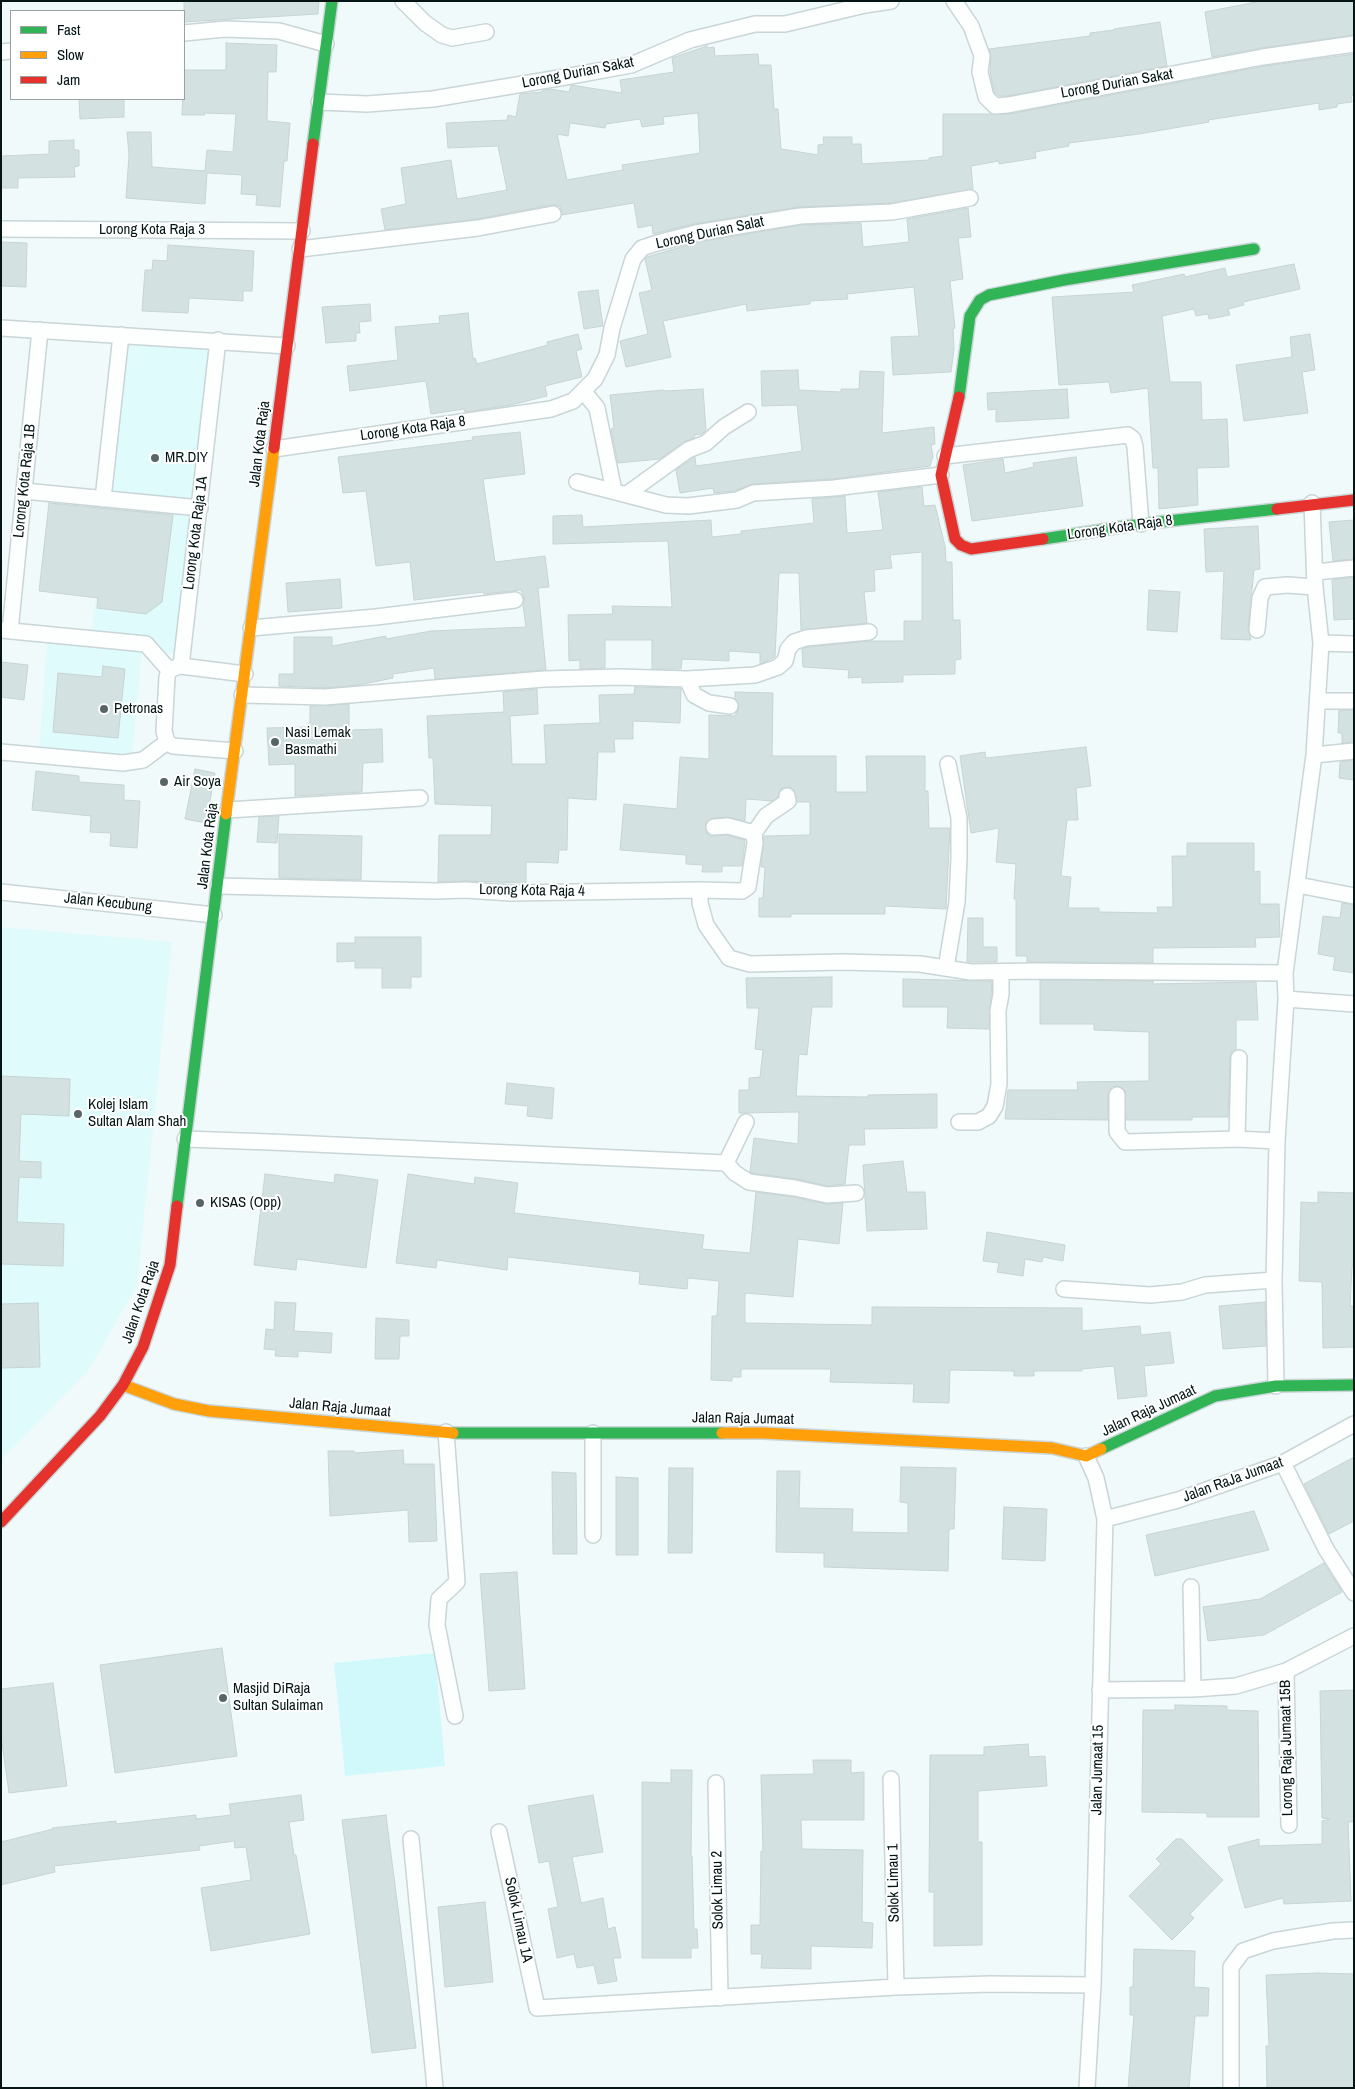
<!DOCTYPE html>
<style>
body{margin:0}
#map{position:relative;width:1355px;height:2089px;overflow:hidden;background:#f1fafb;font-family:"Archivo Narrow",sans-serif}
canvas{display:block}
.frame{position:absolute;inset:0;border:2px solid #051516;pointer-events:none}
.legend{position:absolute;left:10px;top:10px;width:175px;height:90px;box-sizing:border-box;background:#fff;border:1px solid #9ba1a2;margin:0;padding:6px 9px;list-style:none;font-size:15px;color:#051516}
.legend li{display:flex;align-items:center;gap:10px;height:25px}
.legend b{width:25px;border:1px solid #9ba1a2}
</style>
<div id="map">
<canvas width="1355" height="2089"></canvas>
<div class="frame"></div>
<ul class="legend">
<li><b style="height:6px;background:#30b455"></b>Fast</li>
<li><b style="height:6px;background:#ff9f0a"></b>Slow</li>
<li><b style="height:6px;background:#e5322d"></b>Jam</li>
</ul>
</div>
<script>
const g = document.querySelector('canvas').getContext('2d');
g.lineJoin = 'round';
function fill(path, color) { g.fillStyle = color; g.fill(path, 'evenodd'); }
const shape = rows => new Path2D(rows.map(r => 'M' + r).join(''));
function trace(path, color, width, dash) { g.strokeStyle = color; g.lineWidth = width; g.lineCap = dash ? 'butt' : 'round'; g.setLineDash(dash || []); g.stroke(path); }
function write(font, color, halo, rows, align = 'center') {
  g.font = font + ' "Archivo Narrow",sans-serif'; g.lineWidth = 4; g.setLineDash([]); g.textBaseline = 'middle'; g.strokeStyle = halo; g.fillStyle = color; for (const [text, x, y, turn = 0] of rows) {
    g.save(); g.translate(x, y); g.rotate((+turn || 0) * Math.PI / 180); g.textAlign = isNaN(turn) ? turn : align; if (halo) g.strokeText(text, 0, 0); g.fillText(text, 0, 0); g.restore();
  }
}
fill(shape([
 [127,342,210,348,175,654,142,650,132,757,39,749,47,642,90,645],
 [1,927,172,942,137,1286,88,1371,1,1460]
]), '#dffbfc');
fill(shape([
 [435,1653,445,1766,345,1776,334,1663]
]), '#d1f9fb');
const building = shape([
 [184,1,319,1,318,14,184,22,184,1],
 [1261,1,1354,1,1354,35,1261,48,1212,57,1205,12,1261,1],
 [1160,22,1167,66,1007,96,999,96,994,92,990,71,991,57,989,49,1090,36,1090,33,1114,30,1114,29,1160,22],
 [226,43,277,45,276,72,268,72,267,121,290,123,287,161,284,161,280,207,256,205,257,195,241,194,242,175,207,173,205,204,126,198,129,155,127,132,151,132,152,167,205,171,207,150,233,152,236,114,204,113,205,115,182,115,184,70,226,70,226,43],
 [707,46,707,48,714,47,715,56,758,54,759,65,771,65,774,109,778,109,781,149,818,155,818,145,824,144,823,137,852,137,852,144,861,144,862,164,929,160,929,158,943,156,943,114,1010,114,1265,66,1354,54,1354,95,1351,96,1352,102,1337,104,1337,107,1319,110,1319,103,1208,120,1209,122,1139,134,1069,143,1069,146,1035,152,1036,158,999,164,999,161,971,166,973,189,891,203,798,207,694,224,653,234,652,225,638,228,634,203,562,215,560,206,551,205,477,219,385,230,381,209,406,204,401,168,451,160,457,199,507,190,498,146,448,148,446,123,507,120,508,115,516,117,520,94,542,92,543,90,550,89,569,92,571,85,622,93,620,80,674,72,672,58,707,46],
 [698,113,700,153,622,165,623,170,567,180,557,134,568,136,570,123,605,128,606,124,640,119,642,127,664,124,663,117,698,113],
 [79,99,124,99,124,117,80,119,79,99],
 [74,140,74,150,79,150,79,166,74,167,75,177,18,178,18,188,1,188,1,156,49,154,49,141,74,140],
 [968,208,971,237,958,238,963,279,950,281,955,328,953,329,954,349,951,372,893,375,891,337,919,336,914,287,847,294,848,299,810,301,810,304,747,311,746,304,663,321,671,357,626,367,620,341,648,334,639,293,652,290,645,259,647,257,698,242,801,225,861,223,863,247,909,242,907,219,968,208],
 [1,242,27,243,26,287,1,286,1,242],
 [168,245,254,251,252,291,243,291,243,301,189,298,188,313,142,311,145,270,152,270,153,260,167,261,168,245],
 [1294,264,1300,289,1243,302,1244,305,1228,309,1230,315,1209,319,1208,314,1196,316,1194,309,1162,316,1170,382,1201,382,1202,420,1227,419,1229,467,1197,468,1198,505,1159,509,1158,468,1153,468,1148,388,1111,393,1109,382,1059,385,1052,297,1134,292,1132,285,1184,274,1185,277,1225,268,1227,277,1294,264],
 [598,290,603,326,584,329,578,292,598,290],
 [370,304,371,321,359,322,360,333,356,333,356,341,326,343,322,307,370,304],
 [468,313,473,359,475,358,477,364,548,345,547,342,578,334,582,349,576,351,582,377,545,386,547,396,511,405,465,412,464,409,431,414,426,381,350,391,347,366,398,360,395,327,440,323,439,316,468,313],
 [1310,334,1315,370,1302,372,1308,413,1244,421,1236,365,1292,357,1290,337,1310,334],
 [798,370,799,390,841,392,841,389,859,389,860,371,884,372,882,433,934,427,935,444,931,445,933,456,930,466,833,479,752,484,734,491,714,493,713,488,680,493,676,470,695,457,696,466,802,451,797,405,762,406,761,371,798,370],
 [703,389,706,430,702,434,694,435,695,437,683,442,660,459,618,463,611,429,614,428,610,395,664,390,665,391,703,389],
 [1067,389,1069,418,996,422,996,409,988,410,987,393,1067,389],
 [520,432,525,474,483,479,495,562,545,556,549,587,538,588,546,670,435,679,434,668,393,674,393,678,359,685,325,688,279,686,279,674,294,674,294,637,332,637,332,646,386,636,386,639,431,631,526,627,523,605,524,598,521,590,484,594,483,592,414,600,410,562,376,566,366,491,343,493,338,457,473,440,472,437,520,432],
 [1076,457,1083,506,972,521,963,465,1003,459,1005,473,1034,467,1033,463,1076,457],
 [922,487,924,506,935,505,945,546,946,562,952,562,953,620,960,620,961,659,955,660,955,674,903,675,903,682,862,683,862,677,848,678,849,670,803,667,802,649,808,647,868,641,904,641,904,621,922,621,922,552,890,555,892,568,874,570,875,591,864,592,867,623,801,630,799,573,779,573,775,657,760,664,760,653,729,651,729,661,682,659,681,669,652,669,652,640,605,640,605,668,580,669,580,660,569,661,568,615,613,614,612,606,672,607,668,541,553,544,553,516,582,515,583,527,711,520,712,537,741,534,741,531,814,523,812,499,845,496,847,533,883,530,878,492,922,487],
 [49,503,173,515,162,602,146,614,97,608,98,598,39,591,49,503],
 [1354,520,1354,559,1333,561,1329,522,1354,520],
 [1258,526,1260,569,1254,570,1248,629,1251,640,1221,639,1224,571,1206,572,1204,529,1258,526],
 [1354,577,1354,619,1334,620,1332,580,1354,577],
 [340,579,342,608,288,612,286,583,340,579],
 [1149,590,1180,592,1177,632,1147,630,1149,590],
 [1,662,28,665,24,700,1,697,1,662],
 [103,666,125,669,118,738,53,732,58,673,102,677,103,666],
 [635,687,681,688,680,723,633,721,633,739,614,739,615,752,598,752,596,800,568,798,567,850,559,850,558,863,526,862,526,883,466,881,438,882,439,835,491,835,492,806,435,804,433,758,429,758,427,716,504,712,503,692,537,689,538,714,510,716,512,764,546,764,544,725,600,723,599,695,634,694,635,687],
 [735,692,773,693,772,756,836,756,836,792,867,792,866,756,925,756,925,791,928,791,929,828,950,828,946,909,885,906,885,914,791,914,791,917,759,917,759,898,763,898,765,867,761,867,764,836,810,835,810,802,797,802,794,790,790,787,781,789,778,797,772,801,746,799,745,821,727,817,713,818,706,822,706,832,710,836,727,835,745,840,742,866,722,866,722,872,702,872,703,865,686,864,686,855,620,850,624,804,677,809,680,757,709,759,709,715,735,716,739,707,735,698,735,692],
 [349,704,349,730,382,729,383,762,363,763,362,792,295,796,295,764,269,765,267,728,310,727,310,706,349,704],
 [1339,710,1354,710,1354,742,1342,743,1342,733,1338,733,1339,710],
 [1086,747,1091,786,1076,788,1078,820,1067,820,1061,876,1071,877,1068,908,1099,908,1099,912,1158,913,1157,907,1173,907,1172,856,1187,856,1187,843,1254,843,1254,872,1260,871,1260,904,1279,904,1280,937,1255,938,1256,947,1153,948,1153,963,1027,962,1027,956,1016,956,1016,899,1014,899,1016,864,996,862,999,828,971,833,960,756,985,752,986,758,1086,747],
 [1354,760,1354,780,1339,778,1340,762,1354,760],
 [195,769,215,773,206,823,185,819,195,769],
 [36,771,79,776,79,782,124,785,124,800,140,801,137,848,110,846,111,833,90,832,91,816,32,810,36,771],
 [279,816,277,843,257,842,259,817,279,816],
 [279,834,362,836,361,880,279,878,279,834],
 [1342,903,1354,905,1354,973,1333,970,1335,957,1318,954,1323,916,1340,918,1342,903],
 [968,918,983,918,983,947,997,947,997,962,967,962,968,918],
 [355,937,421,937,421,977,411,977,411,988,382,988,382,968,355,968,355,961,337,962,337,943,355,943,355,937],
 [832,977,832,1007,812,1007,807,1055,799,1054,796,1096,868,1097,868,1095,937,1094,937,1128,864,1129,865,1145,849,1145,845,1184,828,1186,796,1179,752,1173,750,1172,754,1138,798,1144,799,1112,739,1113,739,1090,749,1090,749,1078,760,1077,763,1050,755,1049,759,1008,747,1008,746,978,832,977],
 [903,979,992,981,989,1029,947,1028,948,1007,903,1007,903,979],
 [1040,980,1153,981,1153,984,1256,982,1258,1020,1236,1020,1236,1049,1231,1053,1230,1058,1228,1117,1192,1117,1192,1120,1126,1120,1125,1091,1121,1087,1117,1086,1112,1087,1108,1095,1108,1120,1005,1119,1008,1090,1078,1090,1077,1082,1149,1081,1149,1032,1094,1030,1094,1024,1040,1024,1040,980],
 [1,1076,70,1079,69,1116,21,1114,19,1161,41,1162,41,1178,19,1177,17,1222,64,1224,63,1266,1,1264,1,1076],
 [507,1083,554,1088,552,1119,527,1116,528,1106,505,1104,507,1083],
 [903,1161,907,1192,925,1192,927,1229,867,1231,863,1165,903,1161],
 [265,1174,334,1183,335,1174,378,1180,366,1268,297,1259,296,1270,254,1265,265,1174],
 [408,1174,474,1184,475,1177,518,1183,514,1213,704,1235,702,1249,750,1253,756,1192,793,1197,825,1204,843,1203,839,1244,798,1239,793,1297,745,1293,745,1323,872,1325,872,1307,1082,1308,1082,1331,1140,1326,1141,1335,1170,1332,1174,1363,1144,1366,1147,1396,1118,1399,1114,1366,1082,1369,1082,1371,1034,1371,1034,1376,1014,1376,1014,1371,950,1370,949,1403,913,1402,914,1384,830,1382,831,1369,741,1369,741,1377,732,1377,732,1381,711,1380,712,1316,717,1316,719,1281,688,1278,687,1289,639,1284,640,1272,508,1257,507,1270,437,1260,436,1268,396,1263,408,1174],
 [1318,1192,1354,1193,1354,1267,1352,1267,1350,1306,1354,1306,1354,1347,1323,1348,1322,1282,1299,1281,1301,1202,1318,1203,1318,1192],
 [987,1232,1065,1245,1063,1261,1043,1257,1042,1262,1025,1259,1023,1276,997,1272,999,1263,983,1261,987,1232],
 [275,1302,296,1303,294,1331,332,1333,331,1353,298,1351,298,1357,275,1356,276,1350,264,1349,266,1329,274,1330,275,1302],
 [1265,1302,1266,1346,1223,1349,1219,1306,1265,1302],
 [38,1303,40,1367,1,1368,1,1304,38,1303],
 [376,1318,409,1320,409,1336,400,1336,399,1359,375,1359,376,1318],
 [403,1450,404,1464,434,1464,437,1541,409,1542,408,1510,330,1516,328,1451,354,1451,354,1453,403,1450],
 [1354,1457,1354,1521,1329,1534,1304,1484,1354,1457],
 [901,1467,956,1468,954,1529,949,1529,948,1571,824,1567,824,1553,776,1552,777,1471,800,1471,799,1508,853,1509,852,1532,908,1533,908,1503,900,1502,901,1467],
 [669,1468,693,1468,692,1553,668,1553,669,1468],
 [552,1472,576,1473,577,1554,553,1554,552,1472],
 [616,1477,638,1478,638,1555,616,1555,616,1477],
 [1004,1507,1047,1509,1045,1561,1002,1559,1004,1507],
 [1254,1511,1269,1550,1155,1576,1146,1535,1254,1511],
 [1324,1563,1342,1592,1264,1635,1208,1641,1203,1607,1260,1599,1324,1563],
 [517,1572,525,1689,489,1691,480,1574,517,1572],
 [222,1648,237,1756,115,1773,100,1665,222,1648],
 [53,1683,67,1786,9,1793,1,1736,1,1689,53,1683],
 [1354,1690,1354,1822,1348,1822,1351,1901,1284,1904,1283,1898,1245,1908,1228,1847,1259,1839,1259,1846,1322,1844,1322,1821,1330,1819,1322,1818,1320,1691,1354,1690],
 [1175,1705,1227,1706,1227,1710,1258,1711,1259,1817,1207,1817,1207,1813,1142,1812,1143,1710,1175,1710,1175,1705],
 [1028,1744,1029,1757,1045,1756,1047,1786,978,1791,978,1842,982,1842,982,1945,934,1946,934,1892,929,1892,930,1755,984,1755,984,1747,1028,1744],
 [813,1760,851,1760,851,1773,864,1772,864,1820,801,1820,802,1849,863,1850,862,1922,873,1923,872,1948,811,1946,811,1969,761,1968,762,1954,751,1954,751,1925,760,1925,761,1851,763,1851,761,1775,814,1774,813,1760],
 [671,1770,692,1770,691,1856,692,1856,694,1929,697,1929,698,1948,691,1948,691,1958,642,1958,642,1782,671,1783,671,1770],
 [301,1795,304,1820,289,1822,294,1855,296,1855,310,1934,211,1951,201,1888,251,1880,246,1847,235,1848,234,1841,199,1846,200,1850,54,1866,55,1872,1,1885,1,1842,53,1829,52,1828,116,1821,116,1824,196,1815,196,1819,231,1815,229,1804,301,1795],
 [593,1795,603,1852,572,1857,581,1903,603,1898,608,1929,615,1927,621,1958,613,1958,617,1981,598,1984,594,1965,577,1968,574,1954,557,1958,548,1909,558,1907,549,1861,539,1863,528,1806,593,1795],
 [386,1815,416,2048,372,2053,342,1820,386,1815],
 [1176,1839,1182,1839,1223,1880,1190,1914,1194,1918,1172,1940,1129,1896,1161,1864,1156,1859,1176,1839],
 [485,1902,493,1982,445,1987,438,1907,485,1902],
 [1134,1949,1195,1951,1194,1987,1209,1988,1208,2016,1195,2016,1189,2088,1128,2088,1134,2015,1130,2015,1130,1987,1133,1987,1134,1949],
 [1318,1973,1354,1974,1354,2088,1267,2088,1266,2046,1269,2046,1266,1975,1318,1973]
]);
fill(building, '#d4e1e1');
trace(building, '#c7d4d4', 1);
const street = shape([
 [403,1,425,23,442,35,452,38,486,32],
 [954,1,971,26,982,56,980,72,986,97,995,106,1008,105,1263,57,1354,44],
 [184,33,225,29,279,31,326,44],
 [1,52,11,51],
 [319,102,367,104,433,99,565,77,631,65,690,40,755,24,785,24,865,5,891,1],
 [1,229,302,231],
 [300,249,478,228,553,214],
 [1,328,287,346],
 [584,392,597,408,614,491],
 [274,449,551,409,573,401,595,379,607,355,612,328,633,259,642,248,657,243,696,233,800,216,892,212,970,198],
 [945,456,1128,435,1133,439,1135,447,1141,524],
 [577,482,666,505,688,506,737,500,753,493,834,488,941,475],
 [24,491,200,508],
 [627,494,688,450,706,443,724,427,748,412],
 [103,499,121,335],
 [1316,572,1354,568],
 [251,628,376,617,515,600],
 [1,630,146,644,169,670],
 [1257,630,1260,598,1265,587,1287,585,1315,587],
 [10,631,40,330],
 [1321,643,1354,644],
 [181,666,218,340],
 [171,669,181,666,245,674],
 [169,670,167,677,164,731,167,742,173,746,235,751],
 [687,679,694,695,709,703,730,706],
 [242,695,325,697,544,679,619,677,687,679,755,675,778,667,785,661,788,649,794,642,806,638,869,632],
 [1318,701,1354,701],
 [1,752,123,763,143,760,167,742],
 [1314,755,1354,751],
 [228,810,420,798],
 [754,833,766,816,788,801,787,796],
 [1298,885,1354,896],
 [218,886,436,891,465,890,511,893,700,890,742,891,748,887,755,843,754,833,728,826,714,827],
 [700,890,700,903,706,925,729,958,750,964,843,962,920,964,971,972,1036,971,1285,973],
 [1,892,214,915],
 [946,968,957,902,959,858,959,818,948,764],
 [1286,999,1354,1004],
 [1117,1095,1117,1132,1125,1142,1237,1139,1277,1141],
 [959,1122,978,1122,989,1116,995,1106,999,1084,998,1011,1001,994,1001,972],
 [185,1139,270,1142,726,1163,746,1122],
 [1237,1139,1239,1058],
 [726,1163,735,1173,749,1182,795,1188,827,1195,856,1193],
 [1064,1289,1150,1295,1182,1292,1205,1285,1274,1280],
 [1276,1386,1274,1280,1277,1141,1286,999,1285,973,1314,755,1321,643,1315,587,1312,503],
 [446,1432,457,1582,439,1599,437,1625,455,1716],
 [593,1433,593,1535],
 [1086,1456,1096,1478,1105,1519,1093,1985,1087,2088],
 [1283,1463,1326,1549,1354,1593],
 [1105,1519,1178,1500,1283,1463,1354,1424],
 [1191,1587,1193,1689],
 [1286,1671,1289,1825],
 [1100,1690,1193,1689,1236,1686,1286,1671,1354,1636],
 [891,1779,896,1987],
 [716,1783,720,1998],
 [499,1832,537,2008,896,1987,990,1984,1093,1985],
 [411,1839,435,2088],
 [1231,2088,1231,1967,1243,1951,1273,1941,1333,1931,1354,1930]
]);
const fast = shape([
 [313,144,332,1],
 [959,397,970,316,980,300,989,295,1064,280,1254,249],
 [1043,539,1141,524,1277,509],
 [177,1206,226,814],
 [453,1433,722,1433],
 [1101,1449,1215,1396,1276,1386,1354,1385]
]);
const slow = shape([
 [226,814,274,448],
 [123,1385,174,1404,209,1411,453,1433],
 [722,1433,763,1433,1052,1448,1086,1456,1101,1449]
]);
const jam = shape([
 [959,397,941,475,955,539,961,545,971,549,1043,539],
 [274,448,313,144],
 [1277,509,1354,500],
 [1,1522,100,1416,123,1385,143,1347,170,1265,177,1206]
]);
trace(street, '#c9d5d6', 18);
trace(fast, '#c9d5d6', 14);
trace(slow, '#c9d5d6', 14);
trace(jam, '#c9d5d6', 14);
trace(street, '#fdfefe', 15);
trace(fast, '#30b455', 11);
trace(slow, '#ff9f0a', 11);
trace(jam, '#e5322d', 11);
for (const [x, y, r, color] of [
 [155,458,5,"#586566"],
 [104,709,5,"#586566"],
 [275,742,5,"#586566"],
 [164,782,5,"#586566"],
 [78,1114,5,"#586566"],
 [200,1203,5,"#586566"],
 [223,1698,5,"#586566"]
]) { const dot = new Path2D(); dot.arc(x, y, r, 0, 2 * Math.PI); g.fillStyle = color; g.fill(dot); trace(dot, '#fff', 2); }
write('15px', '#051516', '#fff', [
 ["Lorong Durian Sakat",578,73,-11],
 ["Lorong Durian Sakat",1117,84,-10],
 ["Lorong Kota Raja 3",152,230],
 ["Lorong Durian Salat",710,233,-12],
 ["Lorong Kota Raja 8",413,429,-8],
 ["Jalan Kota Raja",260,444,-83],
 ["Lorong Kota Raja 1B",25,481,-84],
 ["Lorong Kota Raja 8",1120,528,-8],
 ["Lorong Kota Raja 1A",196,533,-83],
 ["Jalan Kota Raja",208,846,-83],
 ["Lorong Kota Raja 4",532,891,1],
 ["Jalan Kecubung",108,903,6],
 ["Jalan Kota Raja",141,1302,-71],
 ["Jalan Raja Jumaat",340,1408,5],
 ["Jalan Raja Jumaat",1149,1411,-25],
 ["Jalan Raja Jumaat",743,1419,1],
 ["Jalan RaJa Jumaat",1233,1480,-20],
 ["Lorong Raja Jumaat 15B",1287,1748,-91],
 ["Jalan Jumaat 15",1098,1770,-89],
 ["Solok Limau 1",894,1883,-91],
 ["Solok Limau 2",718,1890,-91],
 ["Solok Limau 1A",518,1920,78]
]);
write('15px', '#051516', '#fff', [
 ["MR.DIY",165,458],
 ["Petronas",114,709],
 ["Nasi Lemak",285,733],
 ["Basmathi",285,750],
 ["Air Soya",174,782],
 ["Kolej Islam",88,1105],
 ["Sultan Alam Shah",88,1122],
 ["KISAS (Opp)",210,1203],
 ["Masjid DiRaja",233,1689],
 ["Sultan Sulaiman",233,1706]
], 'left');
</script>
